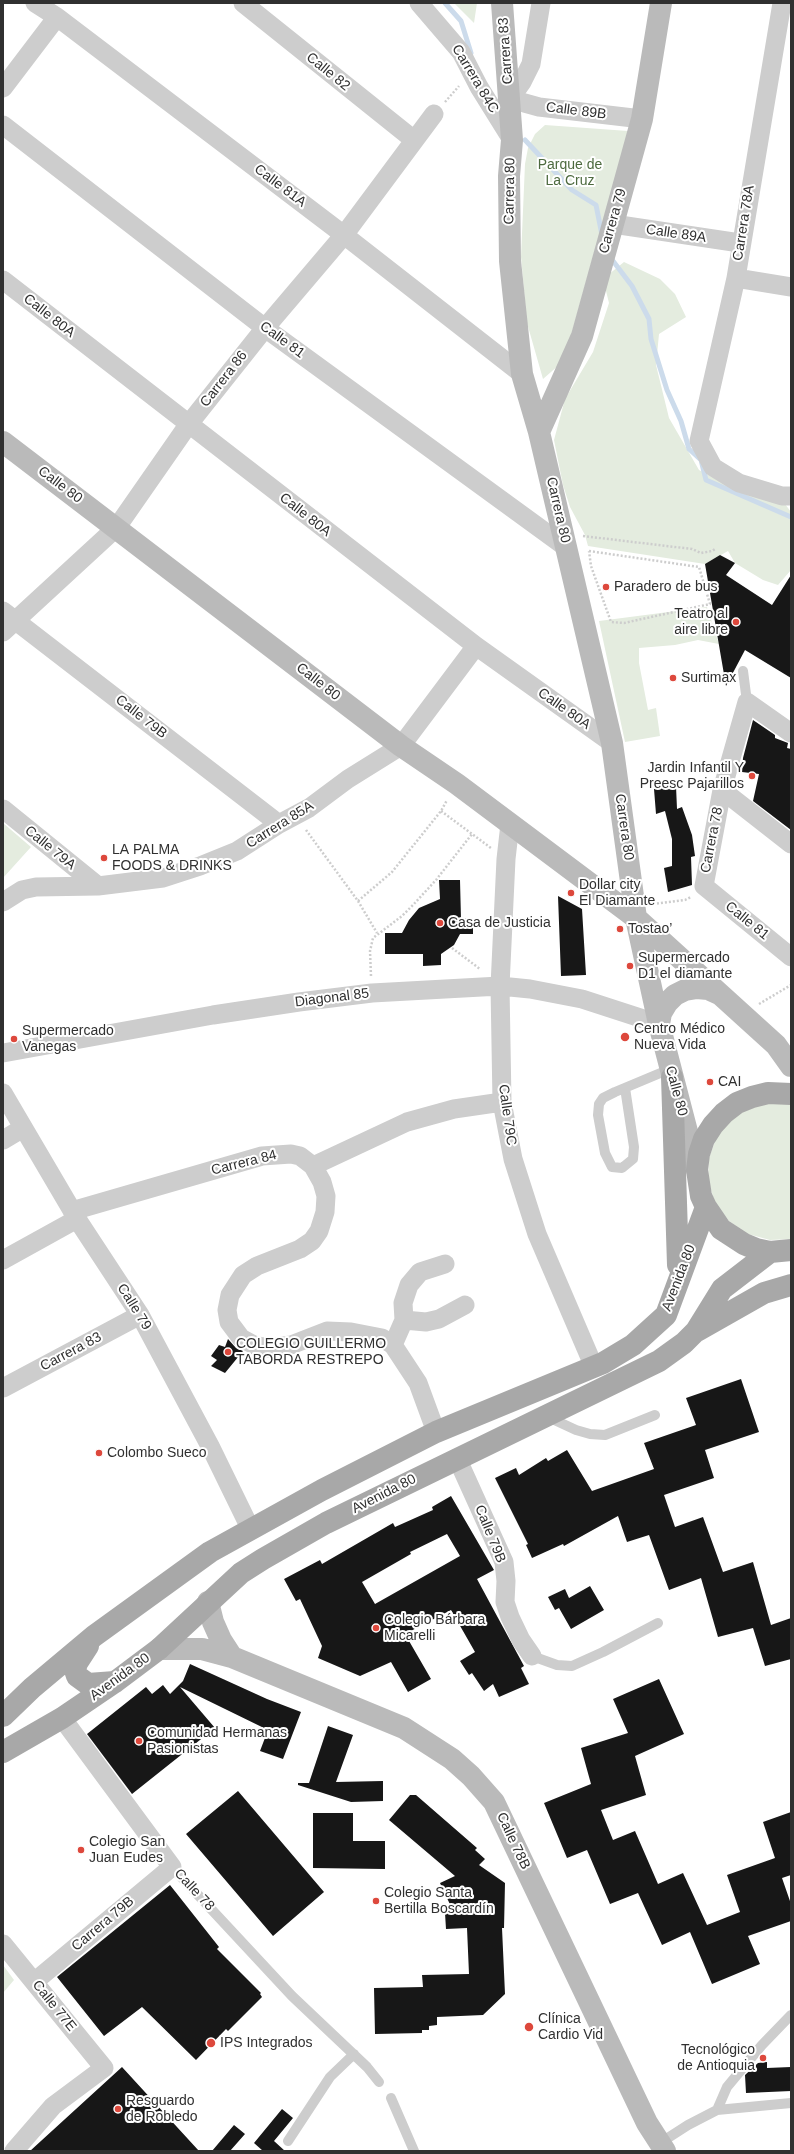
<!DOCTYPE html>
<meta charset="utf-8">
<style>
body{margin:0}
#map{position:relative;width:794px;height:2154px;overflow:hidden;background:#fff;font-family:Arial,sans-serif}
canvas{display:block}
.frame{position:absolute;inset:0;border:4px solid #303030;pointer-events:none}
</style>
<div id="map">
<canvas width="794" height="2154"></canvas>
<div class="frame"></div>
</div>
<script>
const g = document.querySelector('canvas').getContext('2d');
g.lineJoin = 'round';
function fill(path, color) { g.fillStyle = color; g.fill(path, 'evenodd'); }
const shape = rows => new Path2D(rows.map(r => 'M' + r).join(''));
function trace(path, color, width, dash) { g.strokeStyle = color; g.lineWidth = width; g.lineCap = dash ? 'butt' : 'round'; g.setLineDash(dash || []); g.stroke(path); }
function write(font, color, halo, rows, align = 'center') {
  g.font = font + ' Arial,sans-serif'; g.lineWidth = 4; g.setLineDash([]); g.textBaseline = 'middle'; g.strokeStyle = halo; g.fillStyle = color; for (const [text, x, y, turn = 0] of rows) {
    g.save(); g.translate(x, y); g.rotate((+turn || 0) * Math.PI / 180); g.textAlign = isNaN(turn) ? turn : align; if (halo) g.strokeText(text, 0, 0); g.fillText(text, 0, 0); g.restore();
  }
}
fill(shape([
 [454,3,477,3,474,23],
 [545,125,628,131,569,343,559,365,543,379,527,323,521,257,525,164,528,148,535,134],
 [624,262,660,279,675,294,686,317,659,334,656,365,669,418,699,470,741,492,785,504,791,512,791,570,778,585,763,580,735,563,728,551,705,564,588,546,585,535,570,507,563,485,554,440,565,399,593,352,609,303,603,279],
 [707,607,719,644,698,640,675,645,639,648,639,663,648,710,656,708,660,736,625,742,599,621],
 [3,823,31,847,3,878],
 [774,1101,791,1103,791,1239,770,1240,748,1234,729,1221,715,1203,708,1180,709,1158,717,1136,731,1118,751,1106],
 [3,1965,14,1980,3,1993]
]), '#e4ecdf');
trace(shape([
 [445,3,461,21,471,53],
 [525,140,572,190,596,205,602,235],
 [610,257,632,286,649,319,651,339,667,390,681,421,689,449,701,460,706,480,791,517]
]), '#ccdbeb', 5);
fill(shape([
 [720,555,735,563,726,575,772,605,791,575,791,678,745,650,726,686,705,564],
 [753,720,775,735,775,738,788,743,787,748,791,749,791,830,753,801,759,774,742,772,743,758],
 [676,786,677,809,682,807,692,835,695,856,691,857,692,885,668,892,664,868,672,866,672,839,665,811,656,814,654,789],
 [439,880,460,880,461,919,473,918,473,934,460,934,454,945,441,954,441,965,423,966,423,954,385,954,385,933,402,933,409,920,419,908,440,899],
 [558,896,582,909,586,975,561,976],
 [228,1339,236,1348,243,1351,225,1373,211,1366,217,1360,211,1356,219,1345,225,1347],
 [741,1379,759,1432,705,1450,714,1478,664,1495,675,1527,703,1517,723,1572,753,1562,771,1625,791,1618,791,1659,765,1666,753,1628,718,1637,701,1578,669,1590,649,1535,627,1542,618,1516,564,1546,563,1544,532,1558,526,1545,528,1544,495,1478,516,1468,519,1475,546,1458,548,1461,567,1450,592,1491,654,1469,644,1443,696,1425,686,1398],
 [451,1496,494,1570,477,1579,524,1666,521,1668,529,1684,499,1697,493,1684,484,1691,472,1673,469,1675,460,1661,475,1652,451,1610,405,1634,431,1679,408,1692,391,1662,360,1676,318,1658,322,1646,300,1599,296,1601,284,1579,320,1560,322,1564,393,1523,395,1527,433,1510,432,1507],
 [447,1534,460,1556,375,1604,362,1582,411,1554,410,1552],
 [590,1586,604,1610,571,1629,559,1608,555,1610,548,1597,565,1589,569,1598],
 [190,1664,267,1699,301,1712,283,1759,260,1751,268,1730,180,1687,215,1728,132,1794,87,1734,146,1687,152,1694,163,1685,170,1694,183,1681],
 [659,1679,684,1734,635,1756,646,1795,601,1810,613,1840,635,1831,658,1884,683,1873,707,1925,740,1912,727,1875,775,1858,763,1822,791,1812,791,1875,782,1878,791,1904,791,1921,748,1936,760,1964,712,1984,690,1932,662,1945,638,1893,610,1904,587,1850,567,1858,544,1803,591,1784,581,1748,628,1733,613,1699],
 [328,1726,353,1735,336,1782,383,1781,383,1801,351,1802,298,1785,298,1783,309,1783],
 [238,1791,324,1892,273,1936,186,1834],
 [410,1795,416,1795,477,1848,475,1850,485,1859,479,1865,505,1883,504,1928,502,1928,505,1994,483,2015,437,2017,437,2025,429,2026,429,2030,422,2030,422,2033,375,2034,374,1988,423,1987,422,1975,469,1974,467,1928,446,1929,445,1913,454,1913,440,1883,455,1876,389,1820],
 [313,1813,353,1813,353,1841,385,1841,385,1869,313,1868],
 [170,1885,219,1947,217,1949,261,1993,260,1994,262,1997,228,2031,226,2029,196,2060,142,2007,104,2036,57,1977],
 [767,2062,767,2068,791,2067,791,2091,746,2093,745,2075,758,2063],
 [122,2067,199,2151,30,2151],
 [282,2109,293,2118,274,2141,285,2151,263,2151,254,2143],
 [234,2125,245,2134,230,2151,212,2151]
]), '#171717');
trace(shape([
 [445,102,459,86],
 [583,536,692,549,701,553,712,551,715,549],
 [589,551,699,567,710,604,624,623,611,622,591,566,589,551],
 [441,811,491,848],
 [306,830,358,901,377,933],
 [358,901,392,872,441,811,447,800],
 [653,904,685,900,691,897],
 [452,948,480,969],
 [371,976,370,951,373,938,402,916,413,905,436,880,472,834],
 [759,1004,791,985]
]), '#cdcdcd', 2.5, [2, 2]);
trace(shape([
 [743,671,747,702],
 [625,1088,634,1147,633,1159,622,1168,612,1167,605,1153,598,1115,599,1104,603,1098,615,1092,670,1069],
 [548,1417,576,1430,590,1434,605,1435,655,1415],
 [532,1656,557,1665,572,1666,603,1652,658,1623],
 [172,1867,292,1996,367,2067,379,2082],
 [391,2098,414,2151],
 [717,2110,727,2087,762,2045,791,2015],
 [288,2141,330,2077,354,2054],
 [660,2143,688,2125,717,2110,791,2103]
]), '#cdcdcd', 10);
trace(shape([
 [35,3,57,17,344,235,522,374],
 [243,3,414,140],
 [419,3,461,52,479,87,512,140],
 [541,3,531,64,522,82,510,99,539,107,642,119],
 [782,3,736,278,699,441,713,467,739,483,782,496,791,496],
 [3,88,57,17],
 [3,125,265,328,567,548],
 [613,224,740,243],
 [736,278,791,287],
 [3,280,476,646,612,743],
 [3,611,279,824],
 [3,632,117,527,188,425,265,328,344,235,434,114],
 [791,733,747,702,722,790,704,886,791,957],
 [722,790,791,844],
 [3,809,98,886],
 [510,824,506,859,500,986,502,1102,513,1159,537,1234,594,1367],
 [3,902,22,890,36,887,98,886,163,878,200,866,237,851,279,824,309,808,348,779,401,746,476,646],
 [3,1053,213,1015,299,1002,372,993,500,986,530,989,582,999,659,1024],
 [3,1093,77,1219,140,1315,210,1446,251,1530],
 [3,1140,23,1128],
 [313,1166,322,1182,326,1196,325,1212,319,1231,312,1241,300,1249,257,1266,243,1275,230,1295,227,1310,229,1322,241,1338,254,1345,268,1348,291,1345,327,1331,351,1332,382,1338,393,1345,418,1383,436,1432],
 [72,1211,262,1156,291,1154,300,1156,313,1166,407,1122,454,1109,502,1102],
 [3,1260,77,1219],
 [404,1320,426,1322,439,1319,465,1305],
 [393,1345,404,1320,403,1303,409,1285,420,1272,445,1264],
 [3,1388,140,1315],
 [457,1458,504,1562,506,1581,505,1602,510,1617,521,1640,532,1656],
 [3,1944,104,2068,53,2106,14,2151],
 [34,1982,172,1867,62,1718]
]), '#cdcdcd', 19);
trace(shape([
 [502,3,512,140,509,176,510,261,522,374,539,432,612,743,636,918,659,1024,697,1170],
 [539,432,582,336,642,119,661,3],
 [3,442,401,746,457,784,636,918,776,1045,791,1066],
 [659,1024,661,1013,667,1003,675,995,685,990,697,988,708,989,719,994],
 [208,1602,213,1622,221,1640,232,1657],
 [159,1649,202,1649,232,1657,404,1728,452,1759,471,1776,494,1802,647,2123,665,2151]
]), '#bababa', 22);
trace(shape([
 [672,1077,678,1265],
 [791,1094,768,1093,752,1097,737,1103,724,1113,713,1125,704,1139,699,1154,697,1170,701,1196,706,1207,721,1229,744,1244,756,1249,770,1252,791,1250],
 [697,1331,764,1293,791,1285],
 [88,1646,77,1663,75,1670,77,1676,88,1684,115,1682],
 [3,1716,32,1688,94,1636,210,1552,322,1490,436,1432,603,1363,633,1345,666,1315,706,1207],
 [3,1752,62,1718,115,1682,159,1649,241,1573,263,1559,326,1523,659,1361,684,1343,696,1331,722,1289,770,1252]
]), '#a8a8a8', 22);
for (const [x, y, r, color] of [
 [606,587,4,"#dd483c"],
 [736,622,4,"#dd483c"],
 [673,678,4,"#dd483c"],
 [752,776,4,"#dd483c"],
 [104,858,4,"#dd483c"],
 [571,893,4,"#dd483c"],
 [440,923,4,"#dd483c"],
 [620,929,4,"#dd483c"],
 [630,966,4,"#dd483c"],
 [625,1037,5,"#dd483c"],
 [14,1039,4,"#dd483c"],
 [710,1082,4,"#dd483c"],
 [228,1352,4,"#dd483c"],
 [99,1453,4,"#dd483c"],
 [376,1628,4,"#dd483c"],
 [139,1741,4,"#dd483c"],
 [81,1850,4,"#dd483c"],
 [376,1901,4,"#dd483c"],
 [529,2027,5,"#dd483c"],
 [211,2043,5,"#dd483c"],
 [763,2058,4,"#dd483c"],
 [118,2109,4,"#dd483c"]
]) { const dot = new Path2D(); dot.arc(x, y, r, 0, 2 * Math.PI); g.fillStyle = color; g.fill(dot); trace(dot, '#fff', 1.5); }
write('14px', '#303030', '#fff', [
 ["Carrera 83",506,51,-94],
 ["Calle 82",328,72,39],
 ["Carrera 84C",475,79,59],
 ["Calle 89B",576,111,7],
 ["Calle 81A",280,186,37],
 ["Carrera 80",510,191,-89],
 ["Carrera 79",613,221,-74],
 ["Carrera 78A",744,223,-81],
 ["Calle 89A",676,234,8],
 ["Calle 80A",49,316,38],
 ["Calle 81",282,340,36],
 ["Carrera 86",224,379,-52],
 ["Calle 80",60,485,37],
 ["Carrera 80",558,510,77],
 ["Calle 80A",305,515,38],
 ["Calle 80",318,682,38],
 ["Calle 80A",564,709,35],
 ["Calle 79B",141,717,38],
 ["Carrera 85A",280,825,-32],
 ["Carrera 80",624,827,82],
 ["Carrera 78",712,840,-79],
 ["Calle 79A",50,848,39],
 ["Calle 81",747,921,39],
 ["Diagonal 85",332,998,-7],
 ["Calle 80",676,1091,75],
 ["Calle 79C",507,1115,82],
 ["Carrera 84",244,1163,-14],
 ["Avenida 80",679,1278,-69],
 ["Calle 79",134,1307,58],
 ["Carrera 83",71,1352,-28],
 ["Avenida 80",384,1494,-27],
 ["Calle 79B",490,1534,68],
 ["Avenida 80",120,1677,-36],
 ["Calle 78B",513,1841,65],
 ["Calle 78",194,1890,47],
 ["Carrera 79B",103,1924,-40],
 ["Calle 77E",54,2006,51]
]);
write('14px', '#4d6a3f', '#fff', [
 ["Parque de",570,165],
 ["La Cruz",570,181]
]);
write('14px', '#303030', '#fff', [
 ["Paradero de bus",614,587],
 ["Teatro al",728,614,"right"],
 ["aire libre",728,630,"right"],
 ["Surtimax",681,678],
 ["Jardin Infantil Y",744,768,"right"],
 ["Preesc Pajarillos",744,784,"right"],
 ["LA PALMA",112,850],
 ["FOODS & DRINKS",112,866],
 ["Dollar city",579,885],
 ["El Diamante",579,901],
 ["Casa de Justicia",448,923],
 ["Tostao’",628,929],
 ["Supermercado",638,958],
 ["D1 el diamante",638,974],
 ["Centro Médico",634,1029],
 ["Nueva Vida",634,1045],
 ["Supermercado",22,1031],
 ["Vanegas",22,1047],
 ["CAI",718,1082],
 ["COLEGIO GUILLERMO",236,1344],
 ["TABORDA RESTREPO",236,1360],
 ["Colombo Sueco",107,1453],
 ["Colegio Bárbara",384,1620],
 ["Micarelli",384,1636],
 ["Comunidad Hermanas",147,1733],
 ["Pasionistas",147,1749],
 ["Colegio San",89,1842],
 ["Juan Eudes",89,1858],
 ["Colegio Santa",384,1893],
 ["Bertilla Boscardín",384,1909],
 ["Clínica",538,2019],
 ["Cardio Vid",538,2035],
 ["IPS Integrados",220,2043],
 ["Tecnológico",755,2050,"right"],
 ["de Antioquia",755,2066,"right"],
 ["Resguardo",126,2101],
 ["de Robledo",126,2117]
], 'left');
</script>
